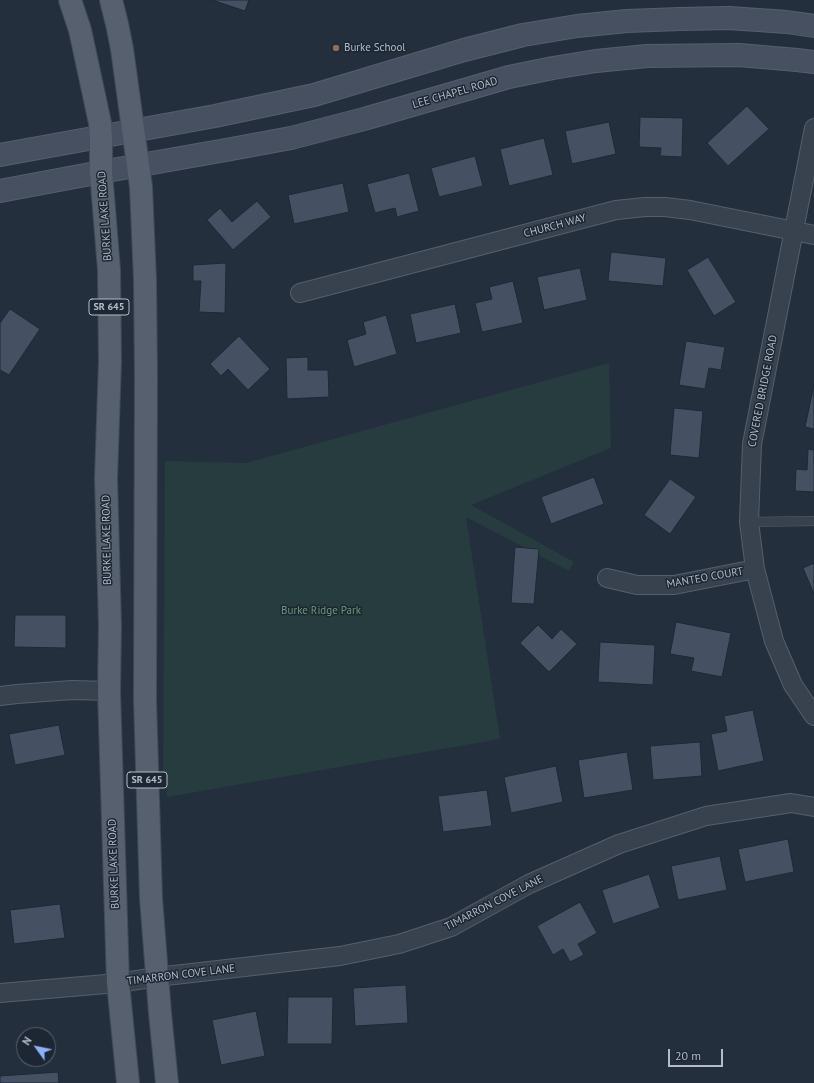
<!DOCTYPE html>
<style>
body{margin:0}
#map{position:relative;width:814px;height:1083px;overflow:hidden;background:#242f3e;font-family:"PT Sans",sans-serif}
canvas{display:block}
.north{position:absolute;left:16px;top:1027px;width:40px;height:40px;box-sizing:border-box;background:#1d2633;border:1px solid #59626f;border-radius:50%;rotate:303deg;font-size:11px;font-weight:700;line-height:16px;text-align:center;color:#b4bcc9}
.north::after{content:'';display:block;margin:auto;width:14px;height:18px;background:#8ab4f8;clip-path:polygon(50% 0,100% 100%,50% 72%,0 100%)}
.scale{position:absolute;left:668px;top:1049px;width:55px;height:18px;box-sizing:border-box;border:2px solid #b4bcc9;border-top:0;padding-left:5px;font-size:12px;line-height:14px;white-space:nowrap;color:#b4bcc9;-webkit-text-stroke:3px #1d2633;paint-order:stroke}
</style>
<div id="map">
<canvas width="814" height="1083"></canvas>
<div class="north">N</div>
<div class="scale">20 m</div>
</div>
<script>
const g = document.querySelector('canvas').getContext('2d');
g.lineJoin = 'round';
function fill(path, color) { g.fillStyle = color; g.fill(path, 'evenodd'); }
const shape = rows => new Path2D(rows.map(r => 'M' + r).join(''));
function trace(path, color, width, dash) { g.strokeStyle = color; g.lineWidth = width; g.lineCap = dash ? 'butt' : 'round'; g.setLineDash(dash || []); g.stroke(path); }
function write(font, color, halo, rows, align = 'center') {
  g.font = font + ' "PT Sans",sans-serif'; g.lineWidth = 3; g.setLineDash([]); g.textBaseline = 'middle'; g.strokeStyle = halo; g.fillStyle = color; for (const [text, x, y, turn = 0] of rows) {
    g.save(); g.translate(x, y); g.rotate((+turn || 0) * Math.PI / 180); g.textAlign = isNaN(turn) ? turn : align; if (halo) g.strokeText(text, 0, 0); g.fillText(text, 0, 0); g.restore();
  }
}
fill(shape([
 [609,363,611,448,471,505,574,562,569,571,466,517,500,739,167,797,167,785,163,785,165,461,246,463]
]), '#263c3f');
const building = shape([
 [212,0,249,0,245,11,212,0],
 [747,106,769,129,728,166,707,143,747,106],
 [640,117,683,118,682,157,660,156,661,148,639,147,640,117],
 [609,122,616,154,572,164,565,131,609,122],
 [544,138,553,175,509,186,500,149,544,138],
 [475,156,483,186,439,197,431,168,475,156],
 [409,173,419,211,397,217,395,208,375,213,367,184,409,173],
 [343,183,349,212,294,224,288,195,343,183],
 [257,201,271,217,233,250,207,220,220,208,232,222,257,201],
 [611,252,666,258,663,286,608,281,611,252],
 [708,257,736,302,714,316,687,270,708,257],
 [226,263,225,313,199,312,201,281,193,281,193,265,226,263],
 [580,268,587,300,544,310,537,277,580,268],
 [513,281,523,323,482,332,475,303,492,299,489,287,513,281],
 [455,304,461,333,416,343,410,314,455,304],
 [10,309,40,329,9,375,0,370,0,323,10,309],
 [386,315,397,354,354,367,347,340,366,334,363,322,386,315],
 [239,336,270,369,248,390,228,369,221,376,210,364,239,336],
 [686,341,725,347,721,370,709,368,705,389,679,385,686,341],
 [308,357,308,370,328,370,329,397,287,399,286,358,308,357],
 [814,385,814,429,805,427,814,385],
 [674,408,703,411,699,458,670,455,674,408],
 [808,449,814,450,814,492,795,491,796,469,807,470,808,449],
 [594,477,604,504,551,524,541,497,594,477],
 [670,479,696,497,670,534,644,515,670,479],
 [515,547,539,549,534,604,511,603,515,547],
 [814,563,814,594,803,568,814,563],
 [15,615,66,615,66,648,14,647,15,615],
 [676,622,731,633,722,677,691,671,694,658,670,654,676,622],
 [538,625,552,639,561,629,577,644,549,672,520,643,538,625],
 [600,642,655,645,653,685,598,682,600,642],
 [753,710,764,761,718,771,711,734,727,731,724,716,753,710],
 [59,725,65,755,15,765,9,734,59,725],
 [700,742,702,776,653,780,650,746,700,742],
 [627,752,633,790,584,798,578,760,627,752],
 [556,766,563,802,511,813,504,777,556,766],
 [487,790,492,826,443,832,438,796,487,790],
 [788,839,794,872,745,882,738,849,788,839],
 [720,856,727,890,678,900,671,866,720,856],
 [649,874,660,908,613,924,602,890,649,874],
 [580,902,597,933,578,944,584,955,570,962,563,949,553,955,537,926,580,902],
 [60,904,65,938,14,944,10,910,60,904],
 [406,985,408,1023,355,1026,353,988,406,985],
 [288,997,333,997,332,1044,287,1044,288,997],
 [256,1011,265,1056,221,1065,212,1020,256,1011],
 [58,1072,59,1083,0,1083,0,1076,58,1072]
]);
fill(building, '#455162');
trace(building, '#1f2835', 1);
const lane = shape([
 [749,522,814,521]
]);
const street = shape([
 [814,128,752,444,749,522,755,569,774,641,793,685,814,716],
 [300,293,616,210,645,207,665,207,690,210,814,235],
 [607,578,637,585,674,585,755,569],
 [0,696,17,694,72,690,109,691],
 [0,993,118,983,157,977,340,956,399,944,451,927,529,884,619,844,706,816,791,803,814,807]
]);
const secondary = shape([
 [0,155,215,116,314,95,464,50,523,35,577,26,627,21,680,19,729,18,787,22,814,26],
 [0,191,101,172,226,150,291,138,364,119,509,77,553,68,596,61,647,56,739,55,797,60,814,62]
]);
const primary = shape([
 [70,0,80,30,100,123,101,137,101,172,109,270,110,362,106,478,110,626,109,691,118,983,128,1083],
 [111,0,117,24,122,49,141,187,145,280,146,376,145,700,151,898,160,1013,167,1083]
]);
trace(lane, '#565f6c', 10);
trace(street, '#565f6c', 20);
trace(secondary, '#565f6c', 24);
trace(primary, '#414a57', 24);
trace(lane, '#38414e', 9);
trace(street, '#38414e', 18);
trace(secondary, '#465061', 22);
trace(primary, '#56606e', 22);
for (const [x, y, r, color] of [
 [336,48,4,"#8d6e63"]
]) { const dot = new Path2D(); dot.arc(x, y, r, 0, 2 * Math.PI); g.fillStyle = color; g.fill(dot); trace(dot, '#1d2633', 1.5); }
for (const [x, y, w] of [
 [109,307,40],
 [147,780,40]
]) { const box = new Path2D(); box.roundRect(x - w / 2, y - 8, w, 16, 3); g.fillStyle = '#1d2633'; g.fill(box); trace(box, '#b4bcc9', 1); }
write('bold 10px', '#b4bcc9', null, [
 ["SR 645",109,307],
 ["SR 645",147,780]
]);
write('11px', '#b4bcc9', '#1d2633', [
 ["Burke School",344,48]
], 'left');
write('11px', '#b4bcc9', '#1d2633', [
 ["LEE CHAPEL ROAD",455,93,-16],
 ["BURKE LAKE ROAD",105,216,-94],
 ["CHURCH WAY",555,226,-15],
 ["COVERED BRIDGE ROAD",763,391,-79],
 ["BURKE LAKE ROAD",107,540,-91],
 ["MANTEO COURT",705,578,-10],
 ["BURKE LAKE ROAD",114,864,-92],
 ["TIMARRON COVE LANE",494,903,-27],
 ["TIMARRON COVE LANE",181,975,-7]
]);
write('11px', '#6b9a76', '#1d2633', [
 ["Burke Ridge Park",321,611]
]);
</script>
